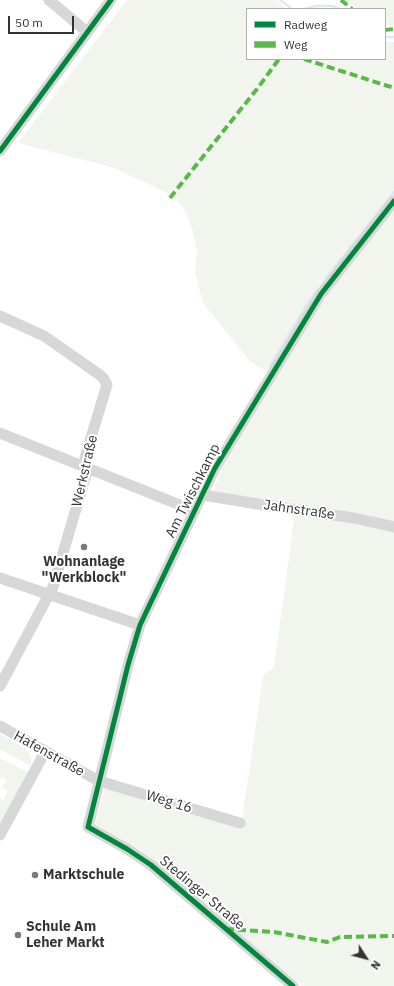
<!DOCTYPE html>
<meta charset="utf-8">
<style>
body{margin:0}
#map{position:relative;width:394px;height:986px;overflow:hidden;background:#fff;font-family:"IBM Plex Sans",sans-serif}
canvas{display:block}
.legend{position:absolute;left:246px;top:8px;width:140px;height:52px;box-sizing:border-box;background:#fff;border:1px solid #adadad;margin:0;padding:5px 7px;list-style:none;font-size:12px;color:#333}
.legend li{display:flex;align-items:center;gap:8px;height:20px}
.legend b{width:20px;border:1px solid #adadad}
.north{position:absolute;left:346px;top:938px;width:40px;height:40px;-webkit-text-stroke:3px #fff;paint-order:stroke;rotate:126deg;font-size:11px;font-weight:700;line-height:16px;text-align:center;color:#333}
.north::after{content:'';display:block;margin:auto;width:14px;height:18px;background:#333;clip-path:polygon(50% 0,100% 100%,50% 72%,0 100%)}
.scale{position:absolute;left:8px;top:16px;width:66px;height:18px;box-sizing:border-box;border:2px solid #333;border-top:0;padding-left:5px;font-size:12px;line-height:14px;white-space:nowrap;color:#333;-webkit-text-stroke:3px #fff;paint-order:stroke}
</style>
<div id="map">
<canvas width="394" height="986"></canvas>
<ul class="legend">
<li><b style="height:5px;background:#00873e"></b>Radweg</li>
<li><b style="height:5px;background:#58b947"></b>Weg</li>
</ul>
<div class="north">N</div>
<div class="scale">50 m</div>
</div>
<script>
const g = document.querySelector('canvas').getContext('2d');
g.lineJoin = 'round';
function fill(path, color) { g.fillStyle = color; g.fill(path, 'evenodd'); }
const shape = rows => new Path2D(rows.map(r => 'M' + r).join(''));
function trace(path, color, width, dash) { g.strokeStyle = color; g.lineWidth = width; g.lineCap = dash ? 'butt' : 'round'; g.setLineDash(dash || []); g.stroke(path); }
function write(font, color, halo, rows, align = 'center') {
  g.font = font + ' "IBM Plex Sans",sans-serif'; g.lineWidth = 4; g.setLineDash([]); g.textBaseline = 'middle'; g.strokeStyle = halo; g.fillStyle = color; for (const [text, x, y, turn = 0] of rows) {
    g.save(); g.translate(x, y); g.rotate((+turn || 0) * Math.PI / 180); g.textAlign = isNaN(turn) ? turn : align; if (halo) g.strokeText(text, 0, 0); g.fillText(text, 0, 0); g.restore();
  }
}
fill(shape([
 [127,0,276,0,286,9,247,9,247,59,385,59,385,42,394,42,394,986,303,986,140,851,95,824,105,788,241,827,263,676,274,667,296,505,214,491,221,468,275,377,250,361,203,303,195,272,197,252,193,231,185,211,174,197,153,186,114,168,18,143],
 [347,0,394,0,394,25,385,25,385,9,356,9],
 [0,734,28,750,31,758,31,766,0,749],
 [0,758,29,773,0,824,0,798,3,800,8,791,2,788,6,780,0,777]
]), '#f1f5ed');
trace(shape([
 [280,0,292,9],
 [304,9,315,6,332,6,341,9],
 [385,37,394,37],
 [326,278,394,192],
 [270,366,309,301,317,290]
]), '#ddebf3', 2.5);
trace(shape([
 [49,0,87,32],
 [0,151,111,0],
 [0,316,44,336,100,375,104,379,107,385,85,457,86,463,88,468,53,587,0,686],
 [0,433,195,511],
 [203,495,270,506,354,518,394,527],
 [0,578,140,625],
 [0,726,99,781,240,823],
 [0,835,45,752],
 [293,986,151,865,127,849,88,827,128,665,140,625,215,468,321,294,394,201]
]), '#d7d7d7', 11);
trace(shape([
 [341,0,352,9],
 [385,30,394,29],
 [304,59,394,88],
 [170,198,257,89,279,59],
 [226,929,274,932,327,942,340,937,394,936]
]), '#58b947', 4, [8, 4]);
trace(shape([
 [0,151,111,0],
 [293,986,151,865,127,849,88,827,128,665,140,625,215,468,321,294,394,201]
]), '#00873e', 5);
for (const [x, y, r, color] of [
 [84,547,4,"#7a7a7a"],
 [35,875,4,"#7a7a7a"],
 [18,935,4,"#7a7a7a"]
]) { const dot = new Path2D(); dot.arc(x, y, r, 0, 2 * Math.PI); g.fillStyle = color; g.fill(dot); trace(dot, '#fff', 1.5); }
write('14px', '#333', '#fff', [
 ["Werkstraße",85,471,-77],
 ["Am Twischkamp",193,491,-63],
 ["Jahnstraße",299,510,8],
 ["Hafenstraße",49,754,29],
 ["Weg 16",169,802,17],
 ["Stedinger Straße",202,893,40]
]);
write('bold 14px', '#333', '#fff', [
 ["Wohnanlage",84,562,"center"],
 ["\"Werkblock\"",84,578,"center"],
 ["Marktschule",43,875],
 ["Schule Am",26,927],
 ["Leher Markt",26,943]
], 'left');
</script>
